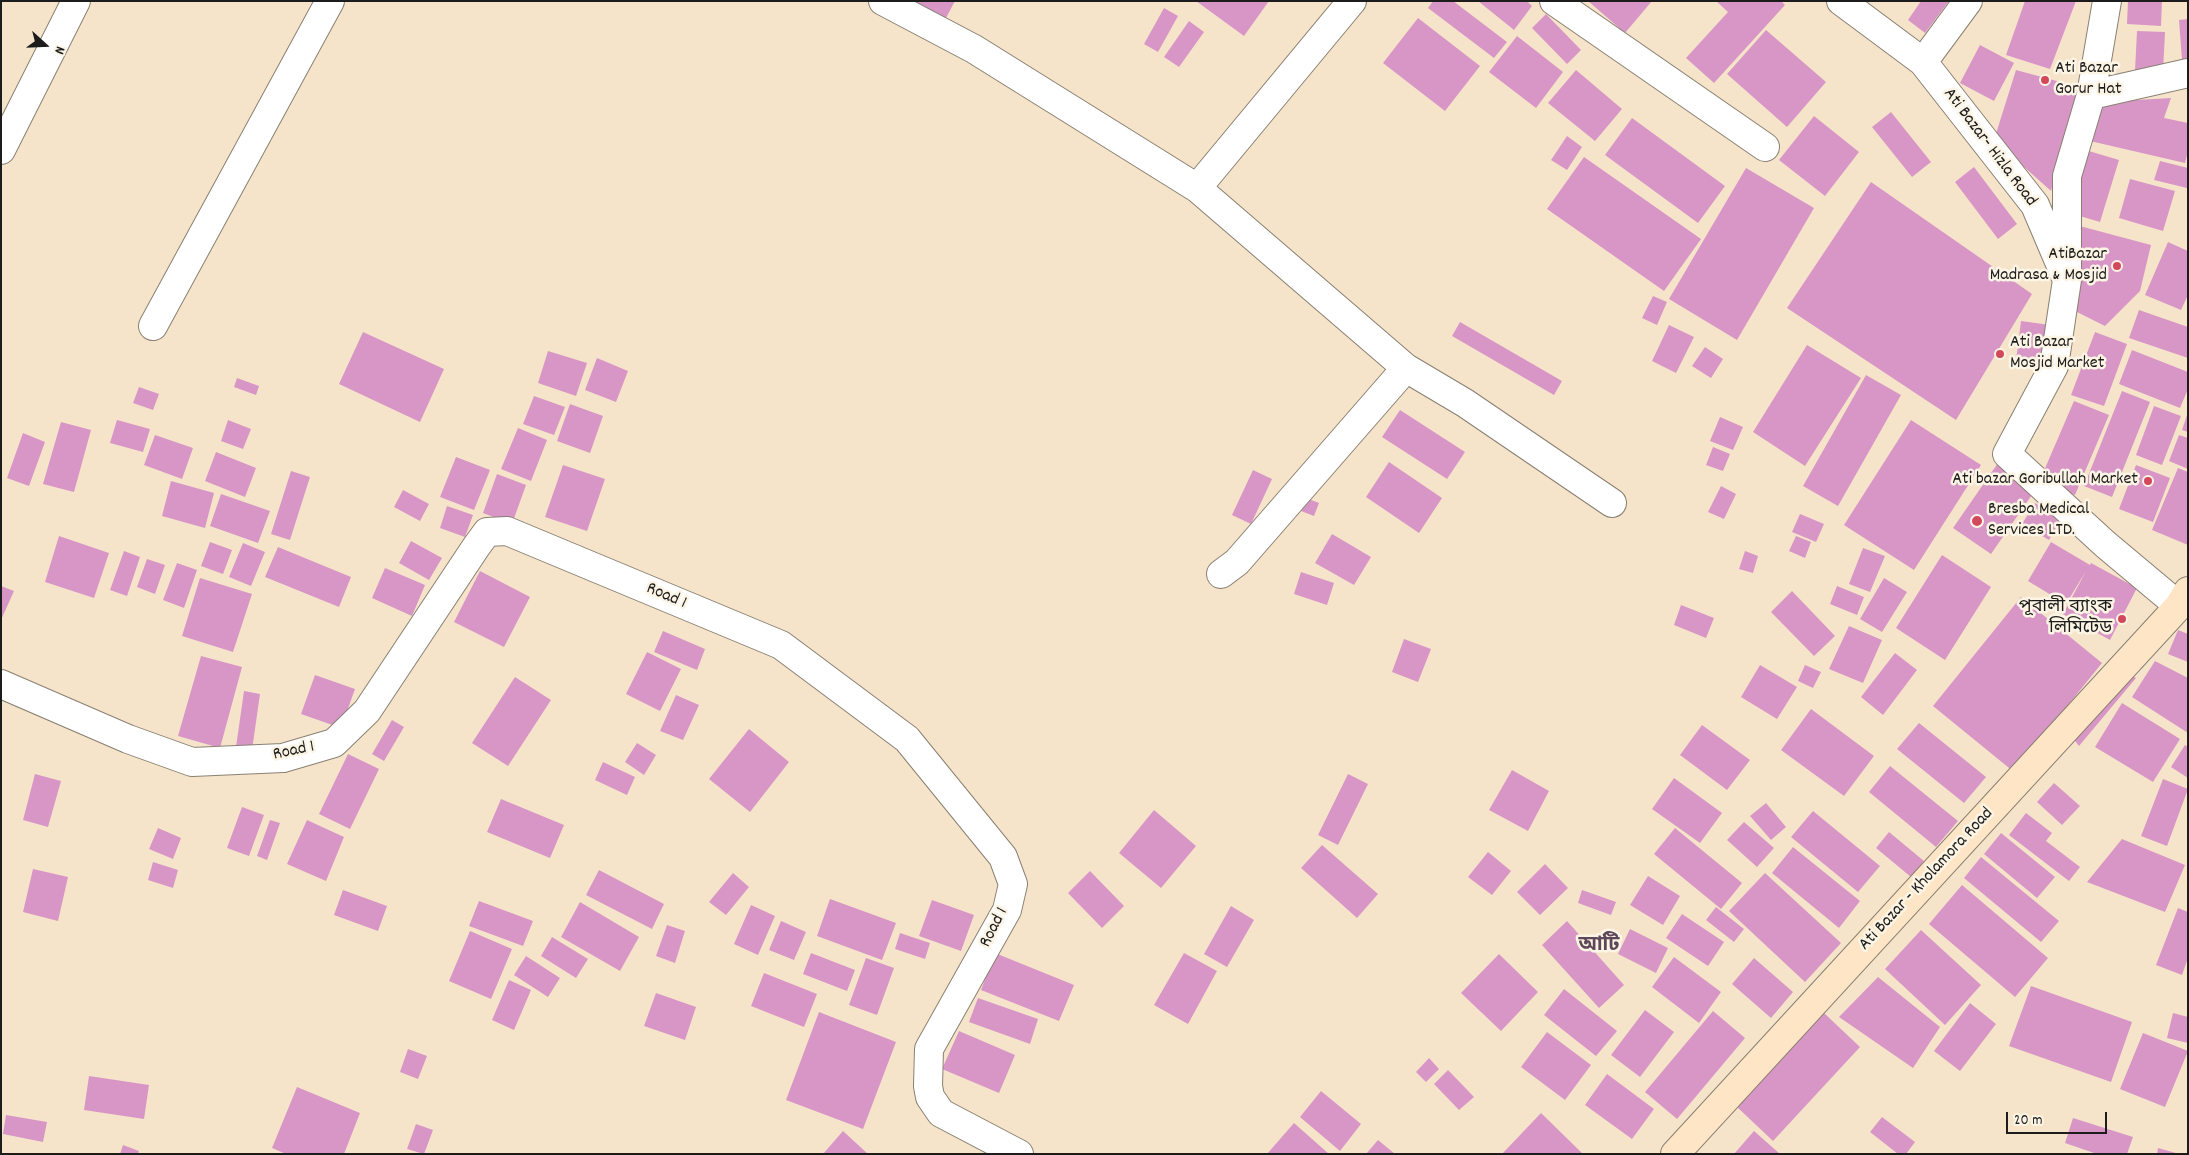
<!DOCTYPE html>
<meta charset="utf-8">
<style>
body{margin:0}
#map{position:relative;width:2189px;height:1155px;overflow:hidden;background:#f6e4ca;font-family:Dekko,sans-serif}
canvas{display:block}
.frame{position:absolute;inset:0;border:2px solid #1c1c1c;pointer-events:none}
.north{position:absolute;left:20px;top:20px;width:50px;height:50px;-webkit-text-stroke:4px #fcf5e5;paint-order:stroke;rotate:110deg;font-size:14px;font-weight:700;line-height:20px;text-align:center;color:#1c1c1c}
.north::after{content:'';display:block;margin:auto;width:18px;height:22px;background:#1c1c1c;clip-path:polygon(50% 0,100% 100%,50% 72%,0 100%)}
.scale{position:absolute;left:2006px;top:1112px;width:101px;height:22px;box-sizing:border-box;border:2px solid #1c1c1c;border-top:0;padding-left:6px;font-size:15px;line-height:18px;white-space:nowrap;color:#1c1c1c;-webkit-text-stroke:4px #fcf5e5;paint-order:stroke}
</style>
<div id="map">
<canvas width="2189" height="1155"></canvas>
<div class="frame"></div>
<div class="north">N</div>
<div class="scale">20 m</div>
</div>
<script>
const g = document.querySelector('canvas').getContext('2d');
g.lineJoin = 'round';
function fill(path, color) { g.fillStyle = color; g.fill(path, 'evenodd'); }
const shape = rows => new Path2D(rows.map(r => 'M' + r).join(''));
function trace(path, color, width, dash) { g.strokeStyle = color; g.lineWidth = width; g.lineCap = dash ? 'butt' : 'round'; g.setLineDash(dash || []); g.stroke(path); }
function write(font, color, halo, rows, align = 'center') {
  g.font = font + ' Dekko,"Noto Sans Bengali",sans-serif'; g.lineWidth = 5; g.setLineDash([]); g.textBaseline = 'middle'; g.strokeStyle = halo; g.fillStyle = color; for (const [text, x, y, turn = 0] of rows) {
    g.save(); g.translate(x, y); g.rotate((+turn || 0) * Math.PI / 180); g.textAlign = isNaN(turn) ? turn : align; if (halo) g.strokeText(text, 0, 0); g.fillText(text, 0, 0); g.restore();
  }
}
fill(shape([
 [910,1,955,1,939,31],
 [1196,1,1269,1,1244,36],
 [1433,1,1453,1,1507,42,1494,58,1428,8],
 [1478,1,1527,1,1532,6,1514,30],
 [1588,1,1652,1,1625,33],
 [1716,1,1781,1,1785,5,1714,83,1686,58,1728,12],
 [1921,1,1949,1,1925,33,1908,20],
 [2025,1,2076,1,2050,69,2006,55],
 [2128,1,2162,1,2161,26,2127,24],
 [1164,8,1178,16,1158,52,1144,44],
 [1546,14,1581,50,1567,64,1532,28],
 [1418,18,1480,66,1445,111,1383,63],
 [2188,19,2188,60,2182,60,2179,20],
 [1189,21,1204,32,1179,67,1164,57],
 [1766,30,1826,82,1787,127,1727,74],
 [2137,31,2165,32,2163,72,2135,71],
 [1517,36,1563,72,1536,108,1489,72],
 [1980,45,2014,63,1994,101,1960,83],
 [1576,70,1622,109,1595,141,1548,103],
 [2016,70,2079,87,2051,191,1994,140],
 [2171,98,2164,118,2188,123,2188,151,2185,163,2090,141,2099,102],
 [1891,112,1931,162,1912,177,1872,127],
 [1814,116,1859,152,1825,196,1779,160],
 [1632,118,1725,186,1698,223,1605,155],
 [1567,136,1582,147,1567,170,1551,160],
 [2082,149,2119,160,2100,222,2063,211],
 [1584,157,1701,239,1664,291,1547,209],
 [2160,161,2188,168,2187,188,2154,180],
 [1974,167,2017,224,1998,239,1955,182],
 [1746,168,1814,208,1737,340,1669,299],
 [2130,179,2175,191,2163,231,2119,218],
 [1871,182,2032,294,1956,420,1787,308],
 [2076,225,2151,245,2140,291,2105,326,2077,312,2073,283],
 [2168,242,2188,251,2188,295,2181,310,2145,295],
 [1653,296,1667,302,1657,325,1642,318],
 [2139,310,2188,327,2188,358,2129,338],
 [2021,321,2050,325,2046,365,2016,361],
 [1460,322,1562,381,1554,395,1452,336],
 [1669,325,1694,337,1676,373,1652,361],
 [363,332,444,369,420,422,339,384],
 [2095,332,2127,344,2104,406,2071,395],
 [1807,345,1861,378,1805,466,1753,432],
 [1705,347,1723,359,1711,378,1692,366],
 [2132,350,2188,372,2188,389,2180,408,2119,384],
 [548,351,587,363,576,396,538,383],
 [597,358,628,371,616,402,585,390],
 [1866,375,1901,395,1838,506,1803,486],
 [237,378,259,386,256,395,234,387],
 [139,387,159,394,153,410,133,403],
 [2122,391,2150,402,2112,497,2084,486],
 [534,396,565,407,554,435,523,424],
 [2074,401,2109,415,2075,495,2040,480],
 [570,404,603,416,590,453,557,441],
 [2154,406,2181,416,2162,465,2136,455],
 [1400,410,1465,452,1447,479,1382,437],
 [2187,415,2188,415,2188,432,2182,430],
 [1720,417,1743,427,1733,450,1710,441],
 [117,420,150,429,143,452,110,443],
 [228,420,251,429,243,449,221,441],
 [1911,420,1981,465,1914,570,1844,525],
 [61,422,91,430,74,492,43,484],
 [518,428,547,440,531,481,501,469],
 [23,433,45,442,29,486,7,478],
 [155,435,193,448,182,479,144,465],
 [2179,435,2188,438,2188,469,2169,461],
 [1713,447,1730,454,1723,471,1706,465],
 [216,452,256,468,245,497,205,481],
 [456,457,490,470,474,510,440,497],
 [1389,462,1442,498,1419,533,1366,497],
 [1998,463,2036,489,1991,554,1953,528],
 [563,465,605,479,587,531,545,517],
 [2136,465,2170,478,2153,522,2119,509],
 [2178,468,2188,472,2188,545,2152,530],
 [1253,470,1272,479,1251,524,1232,515],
 [291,471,310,477,290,540,271,534],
 [497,474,526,485,512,524,483,513],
 [171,481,214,493,205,528,162,516],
 [1721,486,1736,494,1724,519,1708,512],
 [403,490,429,504,420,521,394,507],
 [221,494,270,511,258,543,210,526],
 [1306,498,1319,503,1314,516,1301,511],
 [2035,503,2061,519,2049,540,2022,524],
 [447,506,473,515,465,537,440,528],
 [1800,514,1824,524,1816,542,1792,532],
 [1332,534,1371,557,1354,585,1315,563],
 [59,536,109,553,94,598,45,582],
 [1796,536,1811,542,1805,558,1789,551],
 [411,541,442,558,429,580,399,563],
 [210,542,232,550,223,574,201,566],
 [2051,542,2090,565,2091,563,2137,588,2110,640,2063,614,2086,571,2066,604,2028,581],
 [243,543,265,552,251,586,229,577],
 [278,547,351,577,339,607,265,577],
 [1863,548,1885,556,1870,592,1849,584],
 [124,551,140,557,127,596,110,590],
 [1745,551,1758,556,1753,573,1739,569],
 [1942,555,1991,587,1945,660,1896,628],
 [147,559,165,565,155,594,137,587],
 [177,563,197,570,184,608,163,600],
 [385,568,425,585,412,616,372,598],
 [480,571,530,597,504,647,454,622],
 [1301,572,1334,583,1327,605,1294,594],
 [200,578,252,594,233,652,182,636],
 [1884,578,1907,592,1882,632,1860,619],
 [1,586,14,591,1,620],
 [1837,586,1864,597,1857,615,1830,604],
 [1792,591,1835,636,1814,656,1771,612],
 [2021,597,2102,663,2014,772,1933,706],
 [1681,605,1714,618,1706,638,1674,625],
 [1849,626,1882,640,1863,683,1829,669],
 [2178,630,2188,634,2188,662,2168,654],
 [663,631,705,649,697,670,654,652],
 [1404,639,1431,649,1418,682,1392,672],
 [647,652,681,669,660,711,626,694],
 [1895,653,1917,670,1883,715,1861,697],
 [201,656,242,667,220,748,178,736],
 [2155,661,2188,678,2188,733,2132,697],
 [1760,665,1797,687,1777,719,1741,697],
 [1805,665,1821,672,1813,688,1798,681],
 [2125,672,2136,678,2079,746,2069,733],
 [315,675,355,689,341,728,301,714],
 [515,677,551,700,508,766,472,743],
 [244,691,260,694,252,750,236,747],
 [676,695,699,705,683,740,660,731],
 [2122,703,2180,739,2153,782,2095,747],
 [1811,709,1874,756,1844,796,1781,750],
 [392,720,404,727,384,761,372,754],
 [1919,723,1986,777,1964,803,1897,749],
 [1702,725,1750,760,1727,790,1680,755],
 [749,729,789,762,750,812,709,779],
 [637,743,656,755,644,775,625,762],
 [2185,745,2188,747,2188,778,2171,767],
 [348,754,379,769,350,829,319,814],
 [603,762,635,777,627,795,595,780],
 [1890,766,1958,821,1936,847,1869,792],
 [1512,770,1549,791,1528,831,1489,810],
 [35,774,61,781,48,827,23,820],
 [1348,774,1368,784,1338,845,1318,835],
 [1674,778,1722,813,1700,843,1652,809],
 [2163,779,2188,789,2167,846,2141,836],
 [2054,783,2080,806,2062,825,2037,802],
 [501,799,564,825,550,858,487,832],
 [1766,803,1786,827,1771,840,1750,816],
 [242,807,264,815,249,856,227,848],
 [1154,810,1196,846,1161,888,1119,853],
 [1813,811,1880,866,1858,892,1791,837],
 [2026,813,2052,833,2046,841,2080,867,2069,881,2009,835],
 [270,820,280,823,267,860,257,856],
 [307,820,344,837,326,881,287,864],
 [1744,822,1774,848,1757,867,1727,840],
 [158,828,181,838,173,859,149,849],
 [1675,828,1742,883,1721,909,1654,854],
 [1889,832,1924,861,1911,877,1876,848],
 [2001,833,2055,877,2037,898,1984,854],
 [2122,839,2185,865,2165,912,2087,882],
 [1322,845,1378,894,1357,918,1301,868],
 [1793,847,1860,901,1839,928,1772,873],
 [1488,852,1511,871,1492,895,1468,877],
 [1981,857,2059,921,2041,942,1964,878],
 [153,862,178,870,173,888,148,880],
 [1545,864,1568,888,1540,915,1517,892],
 [33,869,68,877,58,921,23,912],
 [599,870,664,904,652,929,586,895],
 [1090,871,1124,906,1102,928,1068,893],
 [733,873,749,887,726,915,709,902],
 [1765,873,1841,943,1805,982,1729,911],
 [1648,876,1680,896,1663,925,1630,905],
 [1962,885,2048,958,2015,997,1929,924],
 [343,890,387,906,378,931,334,915],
 [1582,890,1616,902,1611,915,1578,903],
 [830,899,896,923,882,960,817,936],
 [932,900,974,915,961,951,919,936],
 [479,901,533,921,523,946,469,926],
 [580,902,639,937,620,971,561,937],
 [751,905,775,916,758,955,734,944],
 [1231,906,1254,920,1227,967,1204,954],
 [1716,907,1744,929,1734,942,1706,920],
 [2178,908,2188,912,2188,958,2182,975,2156,965],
 [1682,914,1724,942,1708,966,1666,938],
 [781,921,806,932,794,960,769,950],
 [1567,921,1624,985,1599,1008,1542,945],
 [667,925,685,931,675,963,656,956],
 [1630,929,1668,948,1656,973,1618,954],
 [1921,930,1981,985,1945,1025,1885,969],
 [470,931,512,949,491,999,449,981],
 [900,933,930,943,925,959,895,949],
 [552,937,588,959,576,978,541,956],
 [811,953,855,970,847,991,803,974],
 [995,953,1074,985,1059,1021,981,990],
 [1184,953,1217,971,1188,1024,1154,1005],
 [1499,954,1538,992,1501,1031,1461,993],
 [526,956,560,978,548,997,514,975],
 [1674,957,1721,992,1699,1023,1652,987],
 [866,958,894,968,877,1015,849,1005],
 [1754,958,1793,992,1771,1018,1732,984],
 [764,973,817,994,804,1027,751,1006],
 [1878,977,1940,1027,1913,1068,1839,1017],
 [509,980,531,990,514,1030,492,1020],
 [2031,986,2132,1022,2111,1082,2009,1046],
 [1564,989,1617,1031,1596,1056,1544,1015],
 [656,993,696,1007,685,1040,644,1026],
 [978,998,1038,1019,1030,1044,969,1022],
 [1970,1003,1996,1024,1960,1071,1934,1051],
 [1645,1010,1674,1032,1640,1077,1611,1055],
 [1713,1011,1745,1038,1677,1119,1645,1092],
 [819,1012,896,1042,863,1129,786,1100],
 [1824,1013,1860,1047,1773,1141,1737,1107],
 [2173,1013,2188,1017,2188,1043,2167,1038],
 [959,1031,1015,1055,999,1093,942,1069],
 [1547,1032,1591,1065,1565,1100,1521,1067],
 [2143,1033,2188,1051,2165,1107,2120,1089],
 [408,1049,427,1056,418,1079,400,1072],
 [1429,1058,1439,1069,1426,1082,1416,1072],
 [1448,1070,1474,1097,1459,1110,1434,1084],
 [1607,1074,1654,1109,1632,1139,1585,1105],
 [89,1076,149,1085,144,1119,84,1110],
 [297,1087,360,1113,344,1154,286,1154,272,1148],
 [1321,1091,1361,1124,1340,1151,1300,1117],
 [1541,1113,1583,1154,1502,1154],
 [6,1115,47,1122,43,1142,3,1134],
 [1882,1117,1915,1142,1906,1154,1898,1154,1870,1132],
 [2073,1118,2133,1137,2127,1154,2097,1154,2065,1143],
 [1294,1123,1329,1154,1267,1154],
 [416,1124,433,1130,424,1154,407,1149],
 [843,1131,868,1154,823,1154],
 [1754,1131,1780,1154,1734,1154],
 [1378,1140,1395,1154,1366,1154],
 [123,1145,139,1151,138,1154,120,1154],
 [2158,1148,2176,1153,2176,1154,2157,1154]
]), '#d896c6');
const minor = shape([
 [883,1,974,49,1197,188],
 [1352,1,1197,188,1406,368,1465,403,1612,503],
 [1554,1,1765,147],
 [1841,1,1923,62,2035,205,2067,280,2054,366,2007,454,2105,544,2179,606],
 [1923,62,1968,1],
 [2091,95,2188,73],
 [1,150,76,1],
 [2067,268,2067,176,2091,95,2107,1],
 [153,326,330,1],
 [1221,574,1237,562,1406,368],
 [1,684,128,739,192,762,283,758,334,743,367,711,476,547,487,532,507,531,781,645,907,739,1003,857,1013,884,1007,910,929,1049,928,1086,930,1097,941,1113,1019,1154]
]);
const secondary = shape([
 [1675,1154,2179,606,2188,591]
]);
trace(minor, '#898073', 30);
trace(secondary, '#898073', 30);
trace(minor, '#fff', 28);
trace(secondary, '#fee5c5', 28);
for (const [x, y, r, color] of [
 [2045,80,5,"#d1495b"],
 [2117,266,5,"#d1495b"],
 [2000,354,5,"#d1495b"],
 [2148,481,5,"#d1495b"],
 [1977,521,6,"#d1495b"],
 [2122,619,5,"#d1495b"]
]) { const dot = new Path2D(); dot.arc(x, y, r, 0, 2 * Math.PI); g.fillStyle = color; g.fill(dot); trace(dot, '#fcf5e5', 2); }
write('18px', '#1c1c1c', '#fcf5e5', [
 ["Ati Bazar",2055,70],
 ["Gorur Hat",2055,91],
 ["AtiBazar",2107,256,"right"],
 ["Madrasa & Mosjid",2107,277,"right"],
 ["Ati Bazar",2010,344],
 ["Mosjid Market",2010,365],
 ["Ati bazar Goribullah Market",2138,481,"right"],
 ["Bresba Medical",1988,511],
 ["Services LTD.",1988,532],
 ["পূবালী ব্যাংক",2112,609,"right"],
 ["লিমিটেড",2112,630,"right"]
], 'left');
write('18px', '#1c1c1c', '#fcf5e5', [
 ["Ati Bazar- Hizla Road",1989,148,53],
 ["Road 1",666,597,23],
 ["Road 1",294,752,-12],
 ["Ati Bazar - Kholamora Road",1927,880,-47],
 ["Road 1",995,928,-63]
]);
write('bold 20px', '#5e4758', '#fcf5e5', [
 ["আটি",1599,947]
]);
</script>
